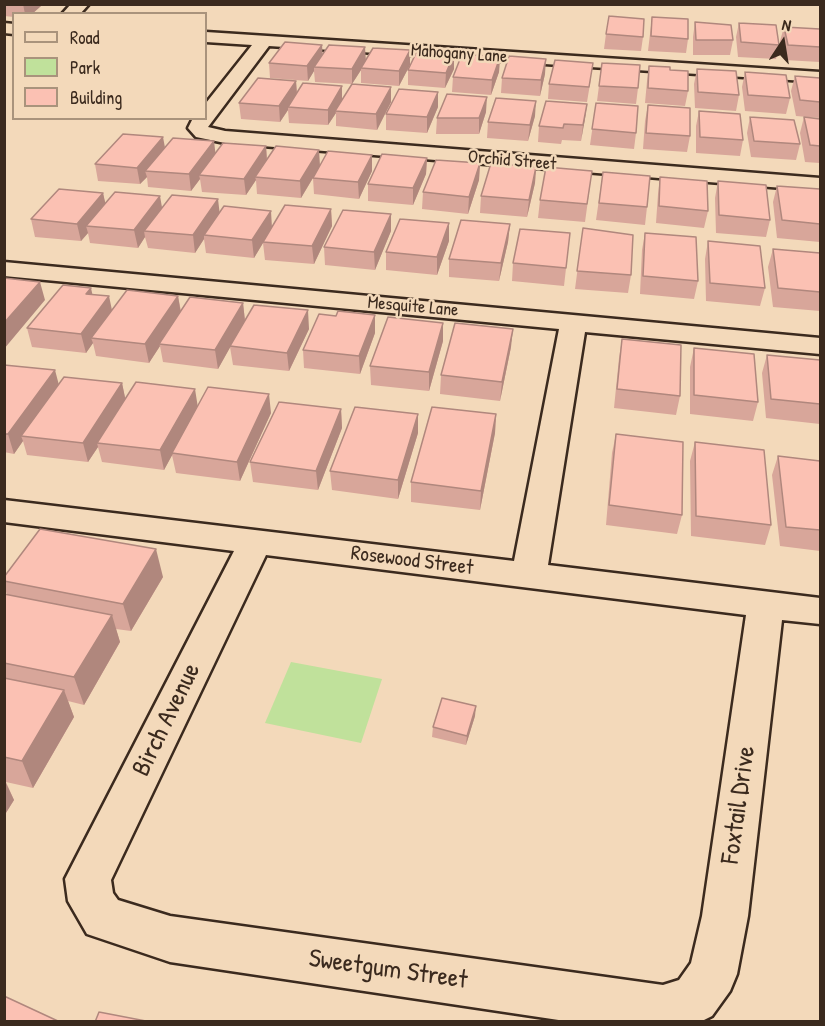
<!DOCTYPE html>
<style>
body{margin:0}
#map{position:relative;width:825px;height:1026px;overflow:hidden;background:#f3d9ba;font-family:"Patrick Hand",sans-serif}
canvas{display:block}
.frame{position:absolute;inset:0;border:6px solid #3b2a1e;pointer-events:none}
.legend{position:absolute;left:12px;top:12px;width:195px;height:108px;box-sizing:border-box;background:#f3d9ba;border:2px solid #a9937c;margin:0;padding:8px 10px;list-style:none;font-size:18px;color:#3b2a1e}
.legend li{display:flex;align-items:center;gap:12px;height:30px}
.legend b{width:30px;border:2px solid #a9937c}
.north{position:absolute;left:753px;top:12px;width:60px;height:60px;-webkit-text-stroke:4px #f3d9ba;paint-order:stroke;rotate:12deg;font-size:16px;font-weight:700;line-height:24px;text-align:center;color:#3b2a1e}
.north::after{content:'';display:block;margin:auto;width:21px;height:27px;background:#3b2a1e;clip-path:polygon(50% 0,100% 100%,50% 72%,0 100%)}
</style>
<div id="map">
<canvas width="825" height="1026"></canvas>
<div class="frame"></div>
<ul class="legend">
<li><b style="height:8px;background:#f3d9ba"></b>Road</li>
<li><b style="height:16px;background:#c0e19b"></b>Park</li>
<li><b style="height:16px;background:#fbc1b3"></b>Building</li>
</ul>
<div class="north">N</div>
</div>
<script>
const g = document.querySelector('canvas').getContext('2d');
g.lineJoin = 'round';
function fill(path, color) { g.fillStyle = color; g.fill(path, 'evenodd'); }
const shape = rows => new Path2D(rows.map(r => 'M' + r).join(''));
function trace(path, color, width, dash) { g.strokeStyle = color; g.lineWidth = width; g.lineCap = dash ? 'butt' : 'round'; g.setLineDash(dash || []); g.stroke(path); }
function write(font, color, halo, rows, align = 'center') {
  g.font = font + ' "Patrick Hand",sans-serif'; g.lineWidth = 5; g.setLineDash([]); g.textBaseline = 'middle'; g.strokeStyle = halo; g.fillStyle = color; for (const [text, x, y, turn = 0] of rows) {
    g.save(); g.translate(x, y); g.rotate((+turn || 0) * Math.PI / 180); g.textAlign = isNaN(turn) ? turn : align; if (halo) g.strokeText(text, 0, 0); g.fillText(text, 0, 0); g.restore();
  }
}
fill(shape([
 [291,662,382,679,361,743,265,723]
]), '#c0e19b');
const minor = shape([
 [71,4,89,4,80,14,62,14,71,4],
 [4,23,14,24,14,34,4,33,4,23],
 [206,32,820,72,820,82,269,46,208,127,225,131,820,178,820,191,225,143,196,137,188,128,193,118,206,118,206,103,252,45,206,42,206,32],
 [4,262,820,338,820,354,585,332,548,565,820,598,820,624,782,620,748,916,737,974,730,991,712,1016,700,1022,572,1022,170,962,87,934,68,901,65,879,234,551,4,522,4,500,514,561,559,329,4,276,4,262],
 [266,555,746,615,702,916,691,963,679,980,663,985,170,916,118,900,113,893,111,880,266,555]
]);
trace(minor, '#3b2a1e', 5);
fill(minor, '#f3d9ba');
fill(shape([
 [4,4,41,4,41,6,32,14,14,14,14,17,4,16],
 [652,17,688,39,686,53,648,51],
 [695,22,733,40,730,55,693,55,693,37],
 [739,23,779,45,776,59,738,57,736,37],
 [784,27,820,29,820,62,784,60,780,41],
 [606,34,643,37,641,51,604,49],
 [322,45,322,54,410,65,399,86,361,83,361,70,352,84,391,102,377,130,336,126,336,113,328,125,289,123,288,110,280,122,241,119,239,103,296,81,297,93,342,100,352,84,315,82,314,71,308,81,270,78,269,63],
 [454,54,454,69,445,88,408,85,408,70],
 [500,57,499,72,491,95,452,92,453,77],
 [602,63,638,88,636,104,597,101],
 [649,66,670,70,688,91,685,106,645,103,647,81],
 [697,69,739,95,736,111,695,108,694,84],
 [745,72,790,98,786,114,745,111,742,87],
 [545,74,540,96,501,93,502,78],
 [795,76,820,78,820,118,796,116,791,91],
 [591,78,587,102,548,99,549,84],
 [596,103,636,133,634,149,590,145],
 [587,104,581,141,562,140,561,144,538,142,539,126],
 [648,105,690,136,687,152,643,149,645,121],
 [438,107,427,133,386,130,386,114],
 [699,111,743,140,740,156,696,153,696,126],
 [486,112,479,134,436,134,437,118],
 [535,116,528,141,487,138,488,122],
 [750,117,800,144,796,160,751,157,747,133],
 [804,117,820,119,820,163,805,162,800,133],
 [266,146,267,160,320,165,372,155,372,171,359,199,314,194,313,178,301,198,257,194,256,180,246,195,202,192,200,179,191,191,148,187,147,177,140,184,98,181,95,164,165,148,216,153],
 [427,158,426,174,413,205,368,201,368,184],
 [480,163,479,180,468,214,422,209,423,192],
 [536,167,535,183,527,217,480,213,481,196],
 [592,171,585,222,538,218,540,200],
 [603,172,647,207,645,225,596,220],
 [660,177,708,211,704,228,656,223,658,194],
 [718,181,770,220,766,237,716,233,715,198],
 [777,186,820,189,820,242,777,238,773,202],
 [103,193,105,204,220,213,272,227,331,209,332,226,314,264,265,260,263,243,254,258,206,253,204,239,195,253,148,248,145,237,138,248,90,243,88,233,81,241,35,237,31,219],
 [510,224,508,242,499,281,449,277,449,259],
 [583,228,631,275,628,293,575,289],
 [391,231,375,270,325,265,324,247],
 [570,233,564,286,512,281,513,263],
 [645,233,698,281,694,299,640,294,642,250],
 [449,241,437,275,386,270,386,252],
 [708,241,765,288,760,306,706,301,705,259],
 [773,249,820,253,820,311,773,307,768,267],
 [93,295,112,310,178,296,181,311,243,303,245,321,309,329,289,371,233,365,230,347,218,369,163,362,160,346,149,363,96,356,93,343,86,353,32,347,27,328],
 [443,323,443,341,429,391,371,385,370,366],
 [375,333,360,374,304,368,303,350],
 [622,339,680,396,676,415,614,408,619,358],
 [511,347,500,401,440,394,441,375],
 [694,348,758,402,753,421,690,414,690,367],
 [767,355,820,360,820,424,766,418,762,373],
 [4,365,59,384,122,383,125,398,198,407,271,413,240,481,176,473,172,455,164,470,102,462,98,447,88,462,27,455,23,441,14,454,4,452],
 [341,409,342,428,318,490,253,482,250,462],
 [496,414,495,433,480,510,411,502,411,482],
 [418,433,398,499,332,490,330,471],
 [616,434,682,515,677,534,606,525,612,453],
 [695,442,771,525,765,545,691,536,690,461],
 [778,456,820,461,820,551,780,546,772,475],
 [4,577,163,577,131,631,116,629,120,642,84,705,68,701,74,717,33,788,6,782,14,800,4,816,4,594,7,594,4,588],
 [475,716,466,745,432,737,433,727]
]), '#d8a69a');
fill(shape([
 [23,4,41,4,41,6,32,14,25,14],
 [322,45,323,59,314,67,314,71,308,81,307,66],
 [365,47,366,62,361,68,361,70,352,84,352,69],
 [410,50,410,65,399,86,399,71],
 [454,54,454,69,445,88,446,73],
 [500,57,499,72,491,95,492,80],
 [546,59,545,74,540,96,541,80],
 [296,81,297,96,288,107,288,110,280,122,279,106],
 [342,86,342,101,335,111,336,113,328,125,328,110],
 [391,87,391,102,377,130,376,114],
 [438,92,438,107,427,133,427,117],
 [487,97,486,112,479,134,479,118],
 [536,101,535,116,528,141,530,125],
 [587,104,585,119,581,141,583,125],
 [163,137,166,153,145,171,147,177,140,184,137,168],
 [214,141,216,158,199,175,200,179,191,191,189,174],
 [266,146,267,162,255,177,256,180,246,195,244,179],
 [319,150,320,166,301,198,300,181],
 [372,155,372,171,359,199,358,182],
 [427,158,426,174,413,205,413,188],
 [480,163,479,180,468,214,469,197],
 [536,167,535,183,527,217,529,200],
 [103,193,107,210,86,226,88,233,81,241,77,224],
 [160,196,163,213,144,231,145,237,138,248,134,230],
 [218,199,220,216,204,235,204,239,195,253,193,235],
 [331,209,332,226,314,264,312,246],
 [271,211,272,228,254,258,252,240],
 [391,214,391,231,375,270,374,252],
 [449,223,449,241,437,275,437,257],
 [510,224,508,242,499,281,501,263],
 [40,282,45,300,4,349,4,323],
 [91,288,95,306,86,294],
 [109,296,113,315,91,338,93,343,86,353,81,334],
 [178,296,181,314,159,344,160,346,149,363,145,344],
 [243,303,245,321,218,369,215,350],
 [308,310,309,329,289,371,287,353],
 [375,315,375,333,360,374,359,356],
 [443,323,443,341,429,391,429,372],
 [513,329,511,347,500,401,502,382],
 [55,370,60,389,21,436,23,441,14,454,8,434],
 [122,383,126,402,97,443,98,447,88,462,83,443],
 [195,389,198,408,164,470,160,450],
 [269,394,271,413,240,481,237,462],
 [341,409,342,428,318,490,316,471],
 [418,414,418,433,398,499,398,480],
 [496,414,495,433,480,510,481,491],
 [156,549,163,577,131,631,123,604],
 [112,615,120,642,84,705,74,677],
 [64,690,74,717,33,788,22,761],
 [476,706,475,716,466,745,467,736],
 [4,779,14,800,4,816]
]), '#b0877d');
const building = shape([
 [609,16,644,19,643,37,606,34,609,16],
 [652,17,688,19,688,39,651,36,652,17],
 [695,22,731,25,733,40,696,40,695,22],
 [739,23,776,25,779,45,741,42,739,23],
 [784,27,820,29,820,47,788,45,784,27],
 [285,42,322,45,307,66,269,63,285,42],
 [329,45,365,47,352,69,314,67,329,45],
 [373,48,410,50,399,71,361,68,373,48],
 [417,51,454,54,446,73,408,70,417,51],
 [462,54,500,57,492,80,453,77,462,54],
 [509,56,546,59,541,80,502,78,509,56],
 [555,60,593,63,589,87,549,84,555,60],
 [602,63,640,65,638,88,599,86,602,63],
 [649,66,670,67,670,70,688,71,688,91,648,88,649,66],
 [697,69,736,71,739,95,698,92,697,69],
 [745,72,786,75,790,98,748,95,745,72],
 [795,76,820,78,820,102,800,100,795,76],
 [258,78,296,81,279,106,239,103,258,78],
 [303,83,342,86,328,110,288,107,303,83],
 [352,84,391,87,376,114,335,111,352,84],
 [399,89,438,92,427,117,386,114,399,89],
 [447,94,487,97,479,118,437,118,447,94],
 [496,98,536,101,530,125,488,122,496,98],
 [546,101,587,104,583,125,564,124,563,128,539,126,546,101],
 [596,103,638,106,636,133,592,129,596,103],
 [648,105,690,108,690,136,646,133,648,105],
 [699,111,740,114,743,140,700,137,699,111],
 [750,117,794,120,800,144,754,141,750,117],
 [804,117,820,119,820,146,810,145,804,117],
 [123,134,163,137,137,168,95,164,123,134],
 [173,138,214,141,189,174,145,171,173,138],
 [223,143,266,146,244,179,199,175,223,143],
 [276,146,319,150,300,181,255,177,276,146],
 [328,151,372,155,358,182,313,178,328,151],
 [382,154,427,158,413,188,368,184,382,154],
 [436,160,480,163,469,197,423,192,436,160],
 [491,163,536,167,529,200,481,196,491,163],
 [546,167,592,171,587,204,540,200,546,167],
 [603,172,650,176,647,207,599,203,603,172],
 [660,177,707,181,708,211,659,206,660,177],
 [718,181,766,185,770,220,719,215,718,181],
 [777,186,820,189,820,224,782,220,777,186],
 [59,189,103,193,77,224,31,219,59,189],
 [115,192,160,196,134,230,86,226,115,192],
 [172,195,218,199,193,235,144,231,172,195],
 [285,205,331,209,312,246,263,242,285,205],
 [224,206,271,211,252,240,204,235,224,206],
 [343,210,391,214,374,252,324,247,343,210],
 [400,219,449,223,437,257,386,252,400,219],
 [461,220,510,224,501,263,449,259,461,220],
 [583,228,633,235,631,275,577,271,583,228],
 [520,229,570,233,566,268,513,263,520,229],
 [645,233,696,237,698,281,643,276,645,233],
 [708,241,760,246,765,288,710,283,708,241],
 [773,249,820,253,820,292,778,288,773,249],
 [4,278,40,282,4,323,4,278],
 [63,285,91,288,86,294,109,296,81,334,27,328,63,285],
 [127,290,178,296,145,344,91,338,127,290],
 [190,297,243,303,215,350,159,344,190,297],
 [254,305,308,310,287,353,230,346,254,305],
 [338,311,375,315,359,356,303,350,319,314,336,316,338,311],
 [388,317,443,323,429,372,370,366,388,317],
 [455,323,513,329,502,382,441,375,455,323],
 [622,339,681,345,680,396,617,389,622,339],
 [694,348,754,354,758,402,694,395,694,348],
 [767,355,820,360,820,404,771,399,767,355],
 [4,365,55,370,8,434,4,434,4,365],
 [64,377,122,383,83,443,21,436,64,377],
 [136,382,195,389,160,450,97,443,136,382],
 [208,387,269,394,237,462,172,453,208,387],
 [279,402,341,409,316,471,250,462,279,402],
 [355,407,418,414,398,480,330,471,355,407],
 [432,407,496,414,481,491,411,482,432,407],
 [616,434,683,442,682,515,609,505,616,434],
 [695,442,764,450,771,525,696,516,695,442],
 [778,456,820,461,820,530,786,527,778,456],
 [40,529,156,549,123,604,4,581,4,577,40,529],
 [4,594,112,615,74,677,4,663,4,594],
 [4,678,64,690,22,761,4,757,4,678],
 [442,698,476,706,467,736,433,727,442,698],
 [4,996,60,1022,4,1022,4,996],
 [99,1012,151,1022,95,1022,99,1012]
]);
fill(building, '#fbc1b3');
trace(building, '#b0877d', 1.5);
write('18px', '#3b2a1e', '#f3d9ba', [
 ["Mahogany Lane",459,54,4],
 ["Orchid Street",512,161,5],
 ["Mesquite Lane",413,307,5]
]);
write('21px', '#3b2a1e', '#f3d9ba', [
 ["Rosewood Street",412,561,7]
]);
write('26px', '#3b2a1e', '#f3d9ba', [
 ["Birch Avenue",167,720,-64],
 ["Foxtail Drive",739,805,-82],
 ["Sweetgum Street",388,970,8]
]);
</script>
